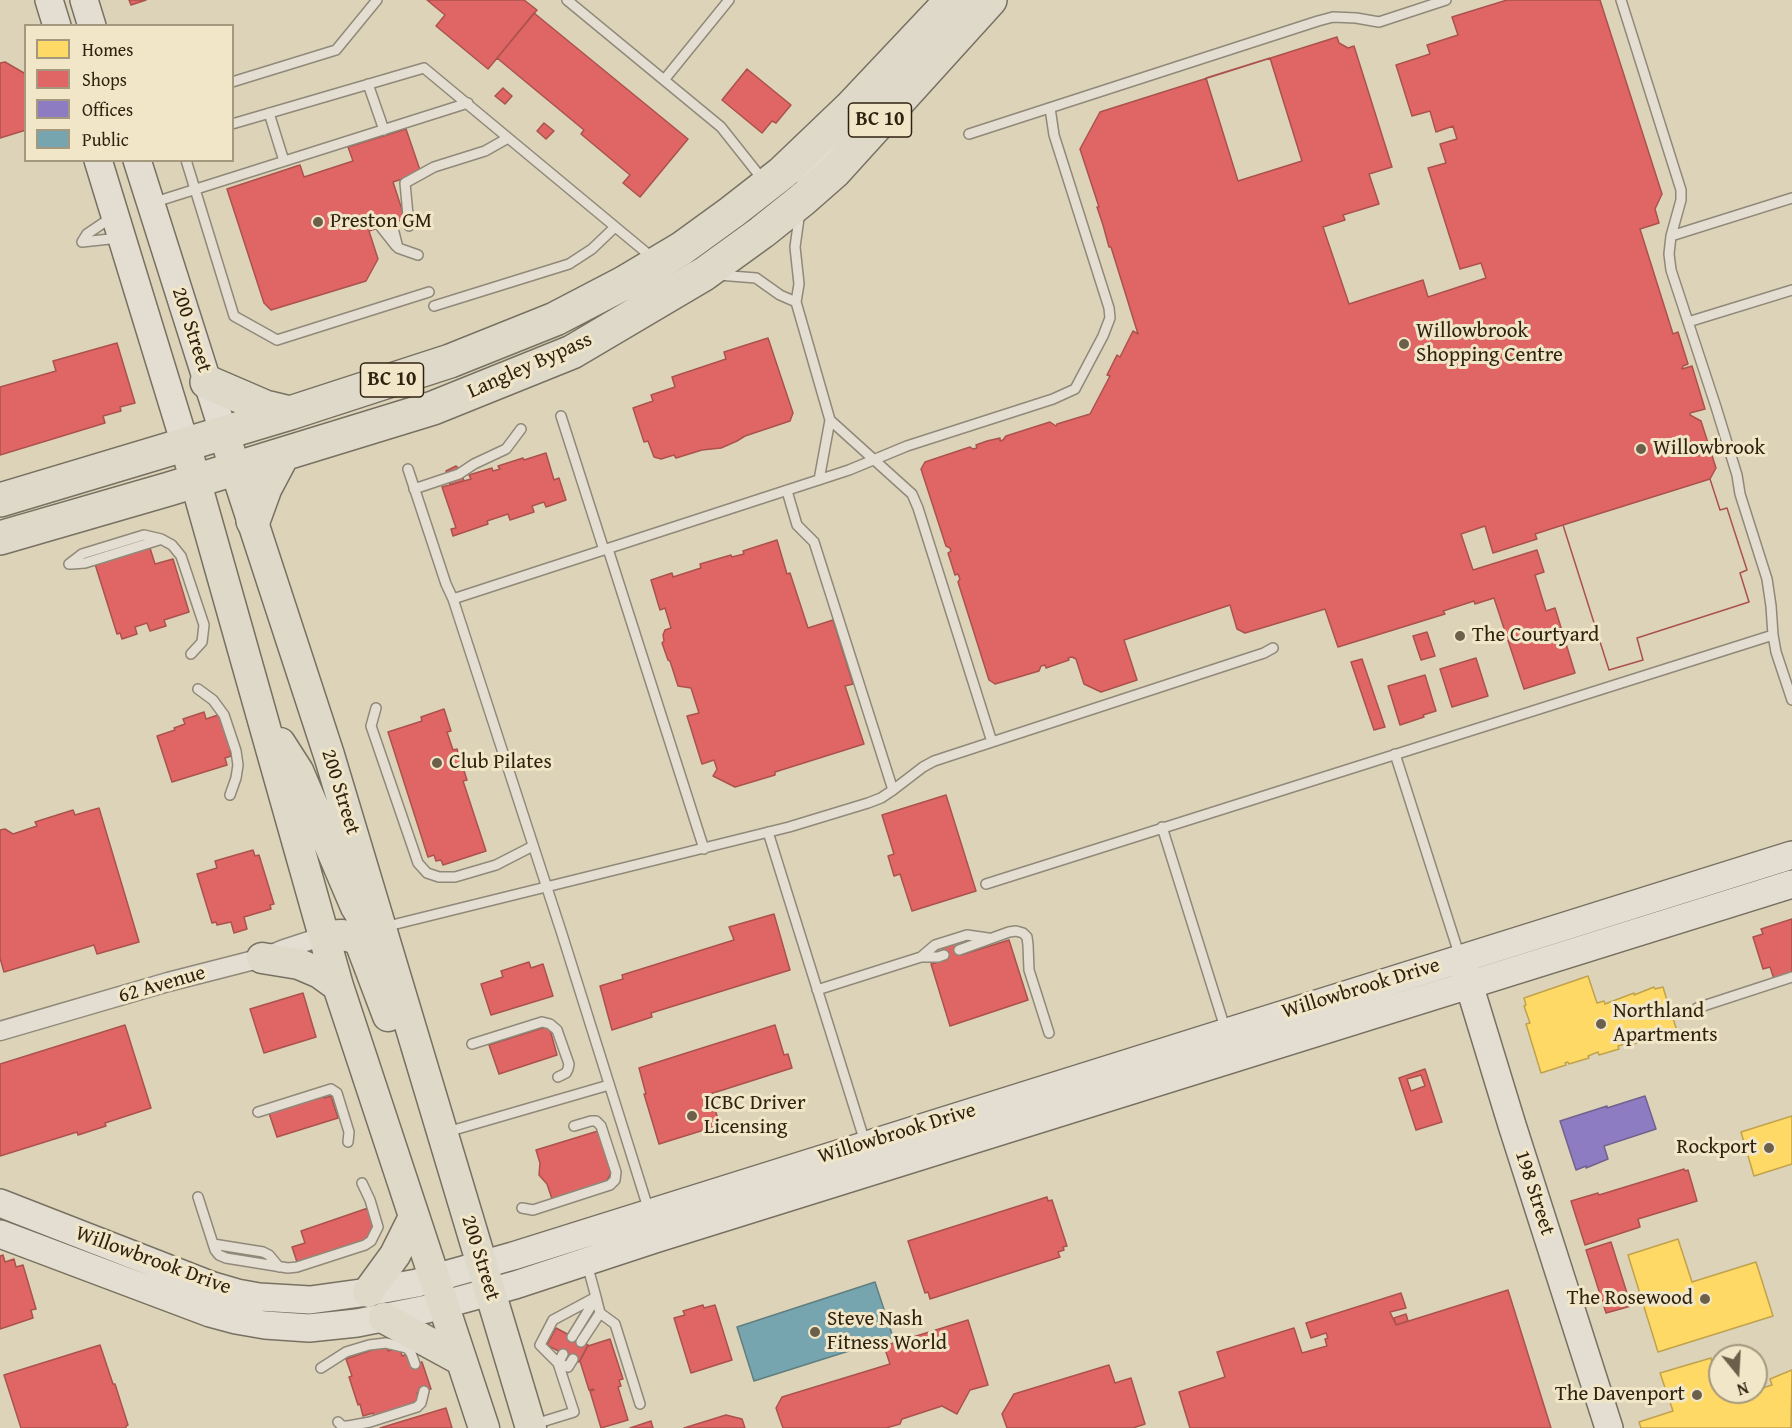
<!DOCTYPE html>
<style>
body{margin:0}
#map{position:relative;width:1792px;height:1428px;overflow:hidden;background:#dcd3b9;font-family:"Gentium Book Plus",serif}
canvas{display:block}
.legend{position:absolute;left:24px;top:24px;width:210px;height:138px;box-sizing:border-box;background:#f1e7c8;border:2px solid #a4987e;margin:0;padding:8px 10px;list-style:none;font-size:18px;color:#302210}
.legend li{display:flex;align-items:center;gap:12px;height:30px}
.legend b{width:30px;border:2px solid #a4987e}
.north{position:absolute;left:1708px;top:1344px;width:60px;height:60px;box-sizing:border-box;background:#f1e7c8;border:2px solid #a4987e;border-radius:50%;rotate:162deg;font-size:16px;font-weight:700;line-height:24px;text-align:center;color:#302210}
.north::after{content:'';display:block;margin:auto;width:21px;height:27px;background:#6c604b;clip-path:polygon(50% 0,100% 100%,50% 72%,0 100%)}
</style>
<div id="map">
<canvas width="1792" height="1428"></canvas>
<ul class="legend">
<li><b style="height:16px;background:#ffd966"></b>Homes</li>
<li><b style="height:16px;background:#e06666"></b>Shops</li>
<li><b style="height:16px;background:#8e7cc3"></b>Offices</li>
<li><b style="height:16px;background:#76a5af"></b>Public</li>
</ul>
<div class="north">N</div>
</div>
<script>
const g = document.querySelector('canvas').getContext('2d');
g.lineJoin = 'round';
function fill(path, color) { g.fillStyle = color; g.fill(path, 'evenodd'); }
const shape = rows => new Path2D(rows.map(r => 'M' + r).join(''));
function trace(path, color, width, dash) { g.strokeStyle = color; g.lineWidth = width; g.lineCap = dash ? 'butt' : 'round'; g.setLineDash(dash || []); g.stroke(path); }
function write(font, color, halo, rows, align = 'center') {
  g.font = font + ' "Gentium Book Plus",serif'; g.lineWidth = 6; g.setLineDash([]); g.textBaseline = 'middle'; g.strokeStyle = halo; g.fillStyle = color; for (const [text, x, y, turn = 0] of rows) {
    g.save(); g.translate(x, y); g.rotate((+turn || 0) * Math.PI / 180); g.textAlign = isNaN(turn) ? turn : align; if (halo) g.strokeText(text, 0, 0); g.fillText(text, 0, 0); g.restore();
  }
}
const homes = shape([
 [1588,976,1597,1003,1604,1001,1605,1004,1634,993,1634,995,1654,987,1655,989,1663,987,1669,1007,1667,1007,1668,1013,1671,1012,1677,1031,1653,1038,1652,1036,1649,1037,1650,1039,1630,1045,1629,1043,1618,1046,1619,1049,1599,1055,1598,1052,1588,1056,1589,1058,1569,1064,1568,1062,1565,1063,1566,1065,1541,1073,1526,1024,1530,1023,1524,1006,1526,1005,1524,998,1588,976],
 [1792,1116,1792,1164,1754,1176,1741,1132,1792,1116],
 [1678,1239,1692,1282,1756,1262,1773,1316,1658,1352,1628,1255,1678,1239],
 [1711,1358,1719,1391,1731,1398,1749,1392,1756,1392,1756,1390,1772,1385,1770,1379,1792,1370,1791,1428,1641,1428,1639,1422,1673,1411,1660,1373,1711,1358]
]);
fill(homes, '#ffd966');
trace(homes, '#c1a24c', 1.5);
const shops = shape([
 [129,0,146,0,131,5,129,0],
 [427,0,524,0,537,10,488,69,436,26,445,15,427,0],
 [1507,0,1600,0,1662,194,1655,209,1659,223,1640,229,1673,334,1678,332,1688,364,1683,366,1682,369,1692,366,1705,409,1690,413,1690,415,1701,421,1716,468,1710,479,1720,510,1727,508,1734,530,1747,570,1740,573,1749,602,1637,638,1643,660,1609,670,1563,525,1535,534,1537,539,1493,553,1485,526,1461,534,1473,570,1537,550,1544,572,1535,575,1546,611,1555,608,1575,673,1524,689,1494,598,1475,604,1474,601,1443,611,1445,614,1338,647,1325,609,1245,633,1237,629,1230,605,1124,640,1137,680,1101,692,1084,684,1076,659,1072,657,1068,658,1069,660,1046,668,1045,665,1041,666,1039,671,995,684,989,680,958,582,960,579,958,574,955,575,948,553,951,551,950,548,946,546,921,469,925,462,970,447,973,449,977,448,976,445,987,441,1000,438,1000,441,1003,440,1006,436,1050,422,1056,426,1057,424,1090,414,1110,376,1107,375,1117,355,1120,357,1133,331,1138,334,1111,247,1109,247,1103,225,1097,207,1099,207,1080,149,1100,112,1337,37,1339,43,1348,48,1354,46,1392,167,1369,174,1379,204,1343,215,1345,220,1323,227,1349,304,1423,280,1428,297,1486,278,1481,263,1460,269,1428,168,1446,163,1440,144,1457,139,1453,126,1436,132,1430,111,1412,116,1396,65,1430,54,1427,45,1458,35,1452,17,1507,0],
 [534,13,688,139,640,197,623,183,630,175,581,134,584,130,497,58,534,13],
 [1270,58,1302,161,1238,181,1206,78,1270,58],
 [5,62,24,73,26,78,26,130,0,138,0,63,5,62],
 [747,69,791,105,776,123,772,121,762,133,722,100,747,69],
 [503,88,512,96,505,104,495,96,503,88],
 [544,123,554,131,546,139,537,131,544,123],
 [406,129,421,173,393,182,405,219,369,231,378,259,366,281,271,310,264,303,227,189,300,165,304,177,353,161,348,147,406,129],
 [768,338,793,413,790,421,745,436,737,441,721,448,702,450,676,458,674,455,661,459,654,457,648,441,644,442,633,408,653,401,651,395,675,387,672,377,726,359,724,352,768,338],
 [117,343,135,403,120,407,121,411,103,416,105,423,0,455,0,387,56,371,53,361,117,343],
 [546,453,554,480,559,478,566,500,546,507,544,502,532,506,534,512,510,520,508,514,487,521,488,524,453,536,451,529,456,528,442,487,471,479,469,475,492,468,493,471,500,469,498,466,523,458,524,460,546,453],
 [456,466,460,469,464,481,450,485,446,471,456,466],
 [1710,479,1720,510,1727,508,1734,530,1747,570,1740,573,1749,602,1637,638,1643,660,1609,670,1563,525,1710,479],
 [777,540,787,574,790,573,808,628,833,620,853,684,845,686,864,744,775,772,775,775,735,787,713,776,717,769,714,760,702,764,687,716,699,713,691,688,678,686,670,661,668,660,662,643,664,641,663,635,665,630,671,628,665,608,660,610,651,580,672,573,673,577,701,568,700,564,731,555,732,557,744,554,743,551,777,540],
 [118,545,121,556,150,548,155,564,173,559,189,612,164,620,166,626,150,631,147,623,135,627,137,634,122,639,120,633,117,634,95,564,111,559,107,548,118,545],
 [1427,632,1435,656,1421,660,1413,636,1427,632],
 [1476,658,1488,696,1452,707,1440,669,1476,658],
 [1362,659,1385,727,1374,730,1351,662,1362,659],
 [1425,675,1436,711,1423,715,1424,717,1400,725,1388,686,1425,675],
 [444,709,451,731,447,732,453,750,457,749,467,780,463,781,486,851,443,865,441,860,436,861,434,855,428,857,388,732,422,721,421,717,444,709],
 [204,712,206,719,221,714,233,750,230,751,231,756,225,758,227,765,172,782,157,736,175,730,174,728,185,724,183,719,204,712],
 [946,795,976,891,912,911,900,874,894,876,888,856,894,854,882,815,946,795],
 [99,808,139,942,97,954,94,945,4,972,0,958,0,830,5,829,13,834,37,826,35,822,73,810,75,815,99,808],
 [253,850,255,856,259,855,274,904,270,905,271,909,244,917,247,929,234,933,231,922,217,925,216,922,212,923,197,874,217,868,215,861,253,850],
 [774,914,790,970,651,1013,652,1017,612,1030,600,986,623,979,622,975,734,940,729,927,774,914],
 [1792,919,1792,973,1774,979,1770,967,1763,969,1753,937,1763,934,1761,929,1792,919],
 [956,940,961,955,1009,940,1028,1000,950,1026,931,964,946,960,941,945,956,940],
 [529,962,531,968,543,964,553,996,491,1015,481,984,503,977,501,971,529,962],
 [303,993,316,1037,264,1053,250,1009,303,993],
 [125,1025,151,1108,105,1123,106,1126,78,1135,77,1132,0,1156,0,1064,125,1025],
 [775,1025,784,1055,788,1054,792,1068,710,1094,720,1125,659,1144,644,1094,646,1094,639,1068,775,1025],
 [549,1026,557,1055,499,1074,489,1045,549,1026],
 [1425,1069,1442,1122,1416,1130,1399,1078,1425,1069],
 [1421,1075,1425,1086,1411,1091,1407,1079,1421,1075],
 [323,1096,324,1098,331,1096,338,1118,277,1137,269,1113,323,1096],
 [598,1131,611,1173,606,1182,552,1199,547,1184,539,1175,540,1163,536,1150,598,1131],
 [1684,1169,1685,1171,1688,1170,1697,1201,1638,1219,1640,1227,1585,1245,1571,1201,1598,1193,1599,1195,1684,1169],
 [1047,1197,1048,1201,1052,1200,1067,1246,1063,1247,1064,1250,1058,1252,1060,1257,930,1299,928,1292,925,1293,908,1241,1047,1197],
 [368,1208,374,1228,368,1240,297,1262,292,1247,305,1243,301,1231,368,1208],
 [1611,1242,1631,1306,1606,1313,1586,1250,1611,1242],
 [3,1255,5,1262,14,1259,16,1267,23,1265,36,1309,31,1310,33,1318,0,1329,0,1256,3,1255],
 [1508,1290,1551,1428,1190,1428,1179,1392,1225,1377,1217,1352,1294,1328,1302,1353,1327,1346,1325,1339,1328,1338,1326,1333,1311,1338,1306,1323,1401,1293,1406,1308,1390,1312,1396,1325,1508,1290],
 [703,1305,704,1308,715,1305,732,1360,691,1373,674,1318,685,1315,683,1311,703,1305],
 [1406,1314,1408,1321,1396,1325,1394,1318,1406,1314],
 [968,1320,988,1385,970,1390,957,1414,942,1406,902,1419,900,1424,886,1428,783,1428,776,1408,782,1397,890,1364,884,1346,968,1320],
 [556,1328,588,1345,579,1362,547,1345,556,1328],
 [610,1339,623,1379,619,1380,621,1386,618,1387,628,1420,601,1428,590,1391,594,1390,593,1389,589,1390,580,1361,588,1346,610,1339],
 [100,1345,113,1384,115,1384,128,1425,126,1426,126,1428,21,1428,4,1375,100,1345],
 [386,1345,388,1351,400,1347,402,1356,408,1354,411,1365,422,1362,431,1389,417,1393,420,1400,414,1402,415,1405,374,1417,373,1413,363,1416,360,1404,358,1405,349,1377,352,1376,346,1359,386,1345],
 [1109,1365,1115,1383,1131,1378,1145,1424,1133,1428,1007,1428,1002,1414,1014,1394,1109,1365],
 [446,1408,452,1428,380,1428,446,1408],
 [726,1415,742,1419,745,1428,684,1428,726,1415],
 [651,1421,653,1428,630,1428,651,1421]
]);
fill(shops, '#e06666');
trace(shops, '#ab524c', 1.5);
const offices = shape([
 [1645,1096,1656,1129,1604,1146,1608,1159,1586,1168,1586,1166,1576,1170,1560,1121,1607,1106,1607,1108,1645,1096]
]);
fill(offices, '#8e7cc3');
trace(offices, '#72618d', 1.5);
const public = shape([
 [875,1282,893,1337,754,1381,737,1327,875,1282]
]);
fill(public, '#76a5af');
trace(public, '#617e7f', 1.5);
const lane = shape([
 [567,0,721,127,763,180],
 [1621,0,1681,190,1681,200,1671,236,1669,254,1671,270,1716,407,1737,475,1740,494,1767,579,1771,606,1773,635,1776,652,1792,700],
 [664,80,729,0],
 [232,82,336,50,377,0],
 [368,84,384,130],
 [269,113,284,161],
 [232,124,424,68,654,259],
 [969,134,1318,21,1333,17,1356,18,1379,22,1446,0],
 [186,160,234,316,277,340,429,292],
 [795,178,807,172,848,133],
 [152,203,468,103],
 [800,211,795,247,799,284,796,302,830,420,819,480],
 [392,224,398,248,418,255],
 [409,226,405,183,434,167,485,151,508,138],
 [381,227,396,246],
 [1671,236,1792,198],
 [82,242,87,234,112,217],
 [82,242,119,238],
 [718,275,756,278,780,295,796,302],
 [434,306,569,264,592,249,615,227],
 [1688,322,1792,290],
 [561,416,604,550],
 [830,420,912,494,918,508,992,742],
 [408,469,446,584,453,599,562,934,649,1211],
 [414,489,459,474,474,464,506,449,521,429],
 [787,491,797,525,814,542,893,790],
 [608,549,704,849],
 [69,564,82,554,144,535,161,539,172,545,181,556,204,625,202,642,191,654],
 [71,564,85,563,159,540],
 [453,599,849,470,907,446,1053,399,1075,389,1103,336,1110,318,1109,308,1054,135,1050,108],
 [198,689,213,700,224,715,236,751,238,765,236,778,230,795],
 [376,708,371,726,418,863,427,873,439,877,455,877,496,865,533,846],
 [1395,754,1460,957],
 [1162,827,1226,1031],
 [768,832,865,1142],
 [986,884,1773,635],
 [384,927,789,827,868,803,881,798,893,790,923,767,934,761,1264,653,1273,648],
 [959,950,1009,932,1016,931,1023,933,1027,937,1028,945,1029,970,1049,1033],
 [921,957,935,945,967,935,988,938],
 [817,990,921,957,938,957,944,955],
 [1697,1008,1792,977],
 [472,1044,542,1022,550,1024,557,1030,569,1064,568,1069,566,1073,558,1077],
 [258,1112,331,1089,337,1093,349,1132,348,1142],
 [447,1132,609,1085],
 [198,1197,215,1250,219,1255,226,1258,288,1268,297,1267,365,1245,371,1241,378,1227,370,1200,362,1183],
 [522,1208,533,1210,610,1185,615,1180,616,1172,601,1126,596,1121,591,1121,574,1126],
 [213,1244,263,1252,269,1255,279,1267],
 [600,1313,615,1324,640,1404],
 [572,1337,596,1298],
 [581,1342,600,1313,596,1297],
 [563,1354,558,1363,568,1367,573,1359],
 [321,1368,346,1352,369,1345,386,1343,407,1348,411,1353,415,1364],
 [338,1422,342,1426,348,1426,370,1422,417,1407,421,1403,424,1391],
 [535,1424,574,1412,558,1363,540,1345,553,1320,596,1297,587,1264]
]);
const street = shape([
 [0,1031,168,982,262,958,284,949,324,936]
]);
const secondary = shape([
 [49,0,57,26],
 [84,0,92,26],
 [98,160,185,444],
 [137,160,224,434],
 [1464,968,1512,1125,1609,1428],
 [0,1203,213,1286,237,1293,259,1297,310,1300,368,1292,417,1283,513,1256,1792,855],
 [0,1234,210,1313,236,1320,265,1325,309,1328,357,1323,427,1309,515,1285,655,1239,1792,884]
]);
const primary = shape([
 [224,434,329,755,531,1428],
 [185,444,338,986,484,1428],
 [280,743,298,771,356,907,363,918],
 [324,936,342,935,352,937,360,942,388,1016],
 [262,958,299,964,320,973,338,986],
 [368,1292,395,1255,414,1217],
 [384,1318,461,1360]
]);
const highway = shape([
 [207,382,265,407,290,413],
 [0,500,290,413,450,361,555,319,624,283,681,249,732,212,782,173,850,108,952,0],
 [253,521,265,488,283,454],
 [0,538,169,489,433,408,572,352,704,274,762,232,802,200,835,171,990,0]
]);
trace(lane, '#908979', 12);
trace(street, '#908979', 21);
trace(secondary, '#787162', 30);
trace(primary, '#787162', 33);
trace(highway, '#787162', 36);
trace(lane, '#e3ded1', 9);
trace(street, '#e3ded1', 18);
trace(secondary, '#e3ded1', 27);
trace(primary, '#ded9c9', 30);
trace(highway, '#ded9c9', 33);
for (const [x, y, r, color] of [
 [318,222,6,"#6c604b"],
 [1404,344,6,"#6c604b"],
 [1641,449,6,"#6c604b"],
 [1460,636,6,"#6c604b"],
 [437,763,6,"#6c604b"],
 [1601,1024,6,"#6c604b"],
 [692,1116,6,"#6c604b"],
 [1769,1148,6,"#6c604b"],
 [1705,1299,6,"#6c604b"],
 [815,1332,6,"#6c604b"],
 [1697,1395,6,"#6c604b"]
]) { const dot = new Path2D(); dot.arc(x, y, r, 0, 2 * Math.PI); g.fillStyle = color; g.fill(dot); trace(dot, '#f1e7c8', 2); }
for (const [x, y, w] of [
 [880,120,63],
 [392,380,63]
]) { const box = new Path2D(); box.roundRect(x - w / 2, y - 17, w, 34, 4.5); g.fillStyle = '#f1e7c8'; g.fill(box); trace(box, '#302210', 1.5); }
write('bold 20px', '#302210', null, [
 ["BC 10",880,120],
 ["BC 10",392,380]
]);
write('21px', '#302210', '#f1e7c8', [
 ["Preston GM",330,222],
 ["Willowbrook",1416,332],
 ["Shopping Centre",1416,356],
 ["Willowbrook",1653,449],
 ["The Courtyard",1472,636],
 ["Club Pilates",449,763],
 ["Northland",1613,1012],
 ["Apartments",1613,1036],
 ["ICBC Driver",704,1104],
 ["Licensing",704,1128],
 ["Rockport",1757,1148,"right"],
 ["The Rosewood",1693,1299,"right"],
 ["Steve Nash",827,1320],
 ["Fitness World",827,1344],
 ["The Davenport",1685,1395,"right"]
], 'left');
write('21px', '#302210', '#f1e7c8', [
 ["200 Street",191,330,72],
 ["Langley Bypass",530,366,-24],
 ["200 Street",340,792,73],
 ["62 Avenue",162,985,-16],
 ["Willowbrook Drive",1361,989,-17],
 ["Willowbrook Drive",897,1134,-17],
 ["198 Street",1534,1193,72],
 ["200 Street",480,1258,73],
 ["Willowbrook Drive",153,1261,20]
]);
</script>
